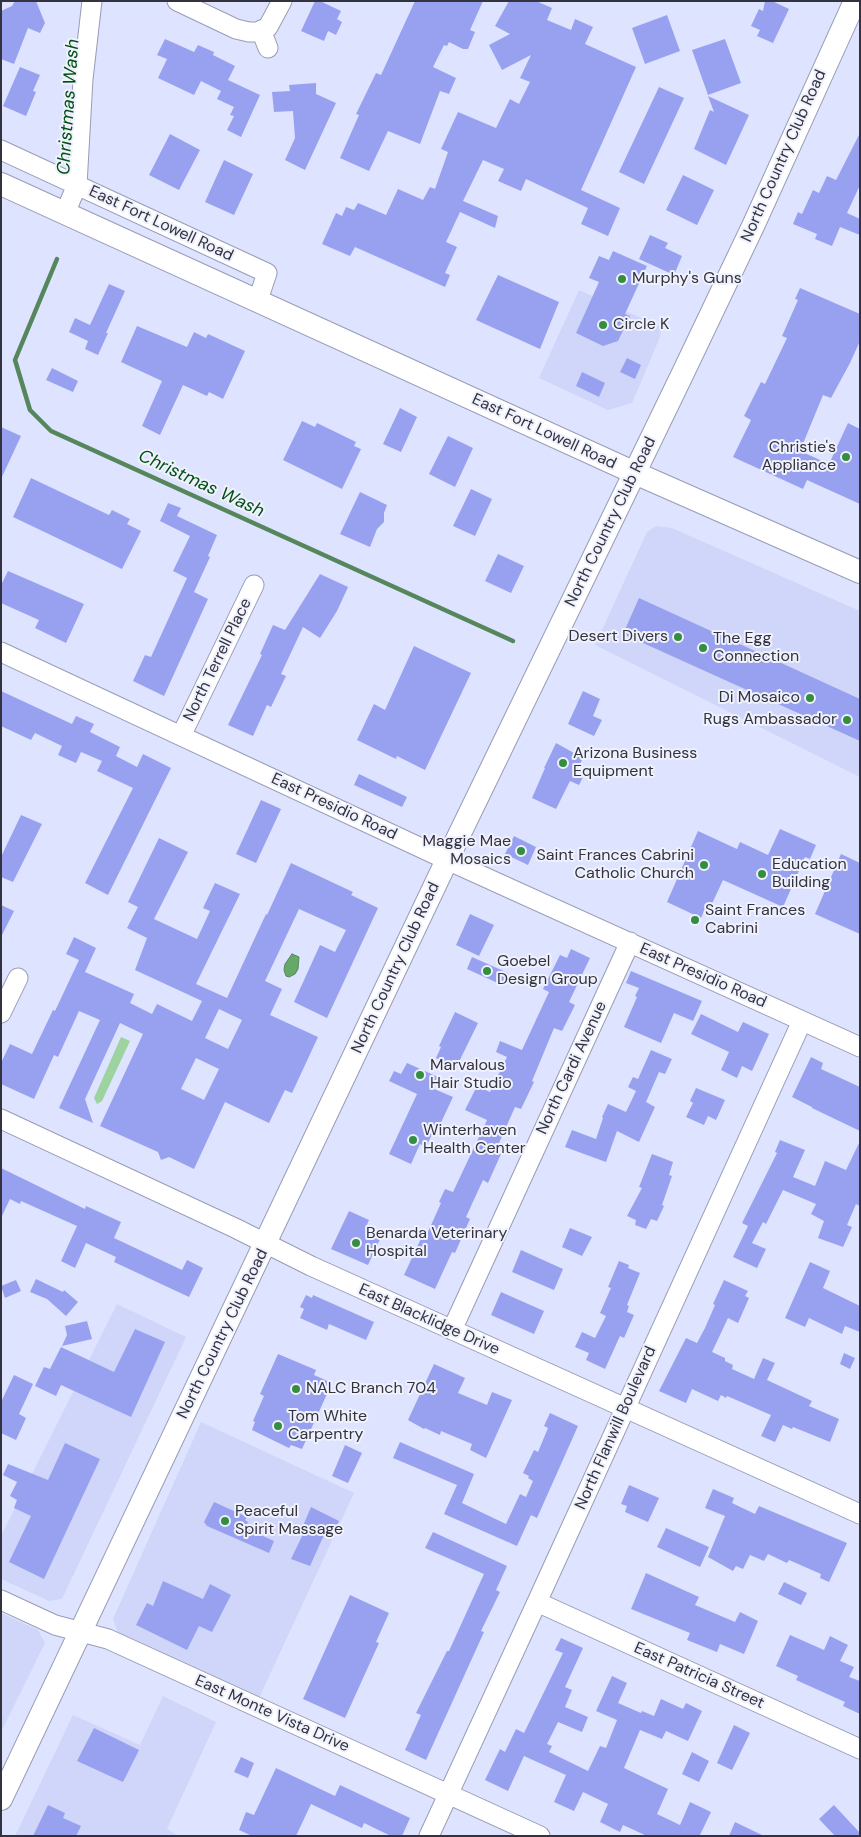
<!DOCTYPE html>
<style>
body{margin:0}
#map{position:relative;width:861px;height:1837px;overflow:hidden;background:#dee3ff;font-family:"DM Sans",sans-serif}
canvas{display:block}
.frame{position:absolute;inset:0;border:2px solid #32333e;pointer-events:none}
</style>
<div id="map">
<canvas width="861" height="1837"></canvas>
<div class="frame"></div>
</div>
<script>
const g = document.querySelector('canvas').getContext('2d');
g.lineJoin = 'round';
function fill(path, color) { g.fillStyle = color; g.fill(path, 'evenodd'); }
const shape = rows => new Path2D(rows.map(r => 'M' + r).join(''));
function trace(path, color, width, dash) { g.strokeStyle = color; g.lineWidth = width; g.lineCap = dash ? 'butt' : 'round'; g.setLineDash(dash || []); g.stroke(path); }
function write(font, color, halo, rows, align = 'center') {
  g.font = font + ' "DM Sans",sans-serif'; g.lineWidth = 4; g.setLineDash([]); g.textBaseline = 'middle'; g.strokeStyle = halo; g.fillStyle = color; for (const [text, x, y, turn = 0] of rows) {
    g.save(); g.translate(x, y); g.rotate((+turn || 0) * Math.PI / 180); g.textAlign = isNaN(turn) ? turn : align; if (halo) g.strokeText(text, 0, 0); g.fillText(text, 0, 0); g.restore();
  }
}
fill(shape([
 [579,290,661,327,660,337,632,403,608,410,539,378],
 [656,526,672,528,860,611,860,777,595,645,647,532],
 [117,1304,186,1337,62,1599,49,1601,1,1579,1,1536],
 [201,1422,354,1493,259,1698,119,1636,113,1619],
 [1,1613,38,1630,45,1643,1,1732],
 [163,1696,216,1722,167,1829,178,1836,15,1836,73,1715,140,1745]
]), '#d0d6f9');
fill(shape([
 [121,1037,130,1041,102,1101,97,1104,94,1098]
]), '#9cd39f');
const water = shape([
 [292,954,299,957,298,969,295,974,289,977,286,976,284,970,285,964,292,954]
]);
fill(water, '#65a969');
trace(water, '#56865c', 1);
trace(shape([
 [57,259,15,360,30,410,51,431,513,641]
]), '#56865c', 4.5);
fill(shape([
 [15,1,36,1,45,23,40,33,28,28,14,64,1,59,1,11,12,6],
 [315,1,320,1,341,11,337,19,342,22,336,35,328,31,324,41,301,31],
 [415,1,483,1,470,30,475,32,468,49,463,49,449,42,447,46,444,45,433,67,456,78,449,94,440,91,420,144,388,131,369,171,340,158,359,115,356,114,376,73,381,75],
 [509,1,536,1,552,8,547,20,571,30,575,19,593,27,585,44,636,67,581,190,620,208,608,236,581,224,588,208,526,179,521,191,498,181,504,169,483,160,463,201,498,216,495,228,460,212,446,242,457,247,445,273,450,275,445,287,355,247,350,256,322,244,336,213,342,216,346,207,354,210,358,203,386,215,398,189,423,200,430,187,435,189,448,152,441,149,458,112,496,128,510,99,519,104,530,82,520,78,531,55,502,70,489,45,510,34,495,26],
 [765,1,772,1,789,9,773,43,757,36,760,30,751,26,759,9,763,11],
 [667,15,680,51,645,64,632,28],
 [165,39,194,52,198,45,214,52,213,55,235,66,228,80,260,95,241,137,227,130,234,116,230,115,234,107,217,99,221,91,201,81,194,95,158,78,167,59,157,55],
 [725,39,741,83,708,95,692,50],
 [20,67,40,75,33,91,36,92,26,116,3,106],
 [316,83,316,94,336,103,305,170,285,160,295,138,293,111,274,112,272,92,290,91,289,85],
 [659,87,684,98,644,184,619,172],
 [708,96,749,115,726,165,694,149,710,110,714,112],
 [860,133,860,185,847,213,860,219,860,235,840,227,832,246,815,239,817,234,793,224,798,212,802,214,813,190,819,193,827,176,836,180],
 [170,134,200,150,179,190,149,175],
 [224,160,253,174,234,215,205,202],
 [683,175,714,190,697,225,666,210],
 [650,235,668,243,665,248,682,256,674,275,639,259],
 [613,251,647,266,625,314,630,316,618,341,603,346,576,333,599,282,589,278,599,256,609,260],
 [498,275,559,302,540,349,476,320],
 [109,284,125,291,106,333,108,333,98,355,85,349,88,341,69,332,75,318,90,325],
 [800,288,860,314,860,341,850,363,831,398,823,395,800,451,829,464,848,423,860,429,860,504,807,480,803,489,733,457,751,420,744,416,761,382,765,384,787,338,782,336,798,300,795,299],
 [137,326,187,347,194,332,206,338,208,334,245,351,223,399,209,392,207,396,183,385,160,435,142,426,162,381,121,362],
 [627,358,641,365,635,379,620,372],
 [52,368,78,381,73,392,46,380],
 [582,372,605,383,599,397,576,386],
 [400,408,417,417,401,452,383,444],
 [302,421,315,427,317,423,356,442,354,446,361,449,342,489,283,460],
 [1,427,21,436,1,479],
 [448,436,473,448,455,487,429,474],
 [31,478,109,515,112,510,130,519,127,524,141,531,122,569,13,517],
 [471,489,492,499,475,536,453,526],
 [360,492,387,505,384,513,384,522,377,529,370,547,340,534],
 [168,503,181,508,177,516,217,535,208,556,210,557,194,592,208,599,164,696,133,681,145,655,151,657,187,578,173,571,190,536,160,521],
 [498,554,524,566,511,593,485,581],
 [8,571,84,604,66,643,35,628,39,620,1,603,1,585],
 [320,574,348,587,337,611,320,638,303,627,281,674,286,676,271,707,267,705,253,736,228,725,262,655,260,654,273,625,285,630],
 [639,598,860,699,860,741,623,634],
 [414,646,471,673,425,770,397,756,396,759,357,740,374,704,385,710],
 [1,691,72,724,76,716,94,724,90,732,120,747,116,756,137,767,143,754,171,768,108,895,85,883,133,788,97,771,102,761,81,752,76,763,58,755,62,746,35,733,31,740,1,726],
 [583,691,600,699,593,716,602,720,594,736,568,724],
 [556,743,583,758,578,768,586,771,579,785,570,781,556,809,532,798,545,768,544,768],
 [359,774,407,797,402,807,354,785],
 [261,800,281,809,256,863,236,854],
 [21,815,42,824,13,882,1,877,1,857],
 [780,829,816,845,810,859,805,857,783,907,723,880,710,908,706,906,701,918,667,902,698,831,737,849,740,842,768,855],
 [514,836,536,847,528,865,505,854],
 [159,838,188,852,154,919,197,939,210,911,203,908,215,883,240,894,196,984,227,998,266,914,267,915,291,863,353,892,351,895,378,908,327,1018,294,1002,320,945,335,952,346,930,299,909,265,981,282,989,270,1015,318,1037,292,1093,285,1090,269,1123,225,1102,194,1169,169,1157,161,1160,158,1152,100,1126,143,1034,120,1023,85,1099,93,1123,59,1108,100,1020,79,1011,58,1057,54,1055,34,1099,1,1084,1,1063,10,1044,32,1054,53,1010,55,1011,79,960,66,954,74,937,96,948,85,972,134,994,130,1003,152,1014,157,1004,192,1021,202,1001,135,970,147,938,127,928,138,907,128,902],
 [219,1009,242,1020,228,1049,205,1038],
 [196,1058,219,1069,204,1100,181,1089],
 [841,854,860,863,860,934,815,914],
 [1,905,14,911,1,937],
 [470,914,494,925,479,956,456,945],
 [571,949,590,958,569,1002,575,1005,562,1031,554,1028,532,1081,534,1082,521,1109,515,1107,495,1152,501,1154,488,1183,483,1180,466,1217,470,1219,455,1253,452,1252,435,1289,404,1275,424,1232,427,1234,441,1203,439,1202,445,1189,453,1192,487,1120,465,1110,477,1086,490,1092,507,1057,496,1052,500,1041,522,1050,549,992,543,989,560,955,567,958],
 [472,957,508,973,502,985,467,969],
 [631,971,702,1001,693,1021,674,1013,661,1043,624,1027,637,997,635,996,639,988,626,983],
 [455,1012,478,1023,456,1068,436,1058,441,1047,439,1046],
 [701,1014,738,1032,743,1022,769,1034,752,1071,742,1066,737,1078,721,1070,729,1052,691,1034],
 [651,1050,672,1059,665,1074,659,1072,646,1102,655,1107,639,1142,617,1131,606,1162,565,1147,572,1130,596,1139,603,1118,602,1117,608,1104,626,1112,636,1091,628,1087,633,1077,638,1079],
 [811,1057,823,1063,821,1069,860,1087,860,1131,812,1108,812,1107,792,1097],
 [407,1063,438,1077,432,1088,453,1097,437,1131,434,1130,426,1147,420,1144,411,1164,389,1154,417,1094,389,1081,394,1071,401,1074],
 [696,1088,725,1100,716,1120,708,1116,704,1125,686,1117,693,1103,690,1101],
 [780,1140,805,1150,793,1177,815,1186,825,1161,846,1170,860,1141,860,1206,856,1204,847,1225,852,1227,843,1247,818,1238,824,1221,811,1214,816,1204,783,1190,766,1224,763,1222,752,1243,766,1249,757,1268,733,1257,748,1226,742,1223,777,1153,775,1152],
 [652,1154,673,1162,669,1175,672,1176,662,1205,664,1206,657,1221,651,1219,646,1229,635,1225,636,1220,627,1216,642,1188,639,1187],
 [1,1168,85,1209,86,1206,121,1222,114,1238,182,1270,187,1260,203,1268,189,1297,114,1262,116,1257,86,1243,75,1268,61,1261,77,1226,21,1201,20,1204,10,1199,1,1218],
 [349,1211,369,1220,365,1229,381,1237,368,1265,331,1249],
 [570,1228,592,1237,582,1256,562,1247],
 [521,1250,563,1269,554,1290,512,1272],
 [619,1261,629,1265,628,1268,640,1273,627,1305,629,1306,627,1312,634,1315,624,1338,620,1336,605,1369,586,1360,589,1353,575,1347,582,1332,595,1338,606,1316,600,1313,611,1288,608,1287],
 [810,1262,830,1271,823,1288,860,1306,860,1332,845,1326,842,1334,809,1318,805,1327,785,1318],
 [36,1279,63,1292,64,1290,78,1302,66,1316,47,1299,30,1292],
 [16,1280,21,1291,5,1298,1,1286],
 [724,1280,748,1291,745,1296,749,1298,738,1323,728,1318,712,1352,725,1358,725,1361,733,1365,732,1369,754,1379,763,1358,775,1363,767,1380,812,1401,809,1406,839,1419,830,1442,793,1427,792,1429,783,1425,775,1442,761,1436,771,1415,727,1396,726,1398,721,1395,718,1401,692,1389,686,1403,659,1391,686,1338,697,1343,705,1328,715,1305,713,1304],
 [501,1292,544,1311,534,1334,491,1315],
 [306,1295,312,1298,313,1295,374,1322,366,1340,329,1324,327,1330,300,1318,304,1309,300,1307],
 [87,1321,92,1339,62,1346,67,1335,65,1326],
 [135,1329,165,1342,131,1417,61,1385,56,1396,35,1386,44,1367,50,1369,61,1347,114,1372],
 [844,1353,855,1358,850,1369,840,1364],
 [278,1354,316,1370,314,1375,332,1383,302,1449,291,1445,289,1448,252,1430,255,1422,253,1421,264,1396,260,1394],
 [434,1364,465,1378,458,1393,487,1405,492,1392,512,1400,486,1458,470,1450,472,1444,441,1431,440,1435,425,1428,424,1429,408,1420],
 [14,1375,33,1384,19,1414,26,1418,16,1440,1,1433,1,1402],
 [550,1413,578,1426,537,1518,531,1515,517,1546,444,1514,457,1485,393,1458,400,1442,474,1474,462,1503,506,1524,520,1494,526,1497,533,1481,528,1478,529,1476,523,1473,534,1450,538,1452,548,1428,544,1426],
 [65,1443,100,1459,44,1579,9,1562,31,1516,14,1508,17,1500,10,1496,17,1482,3,1475,8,1464,48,1480],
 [345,1445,362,1453,348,1483,332,1476],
 [629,1485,659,1498,648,1522,625,1512,627,1506,621,1504],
 [713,1489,734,1498,732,1503,755,1514,759,1506,847,1543,829,1582,820,1578,821,1574,789,1560,787,1563,768,1554,764,1561,750,1555,743,1569,736,1566,733,1571,708,1557,725,1516,705,1508],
 [214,1502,247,1517,245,1520,248,1522,245,1528,274,1541,269,1553,207,1526,204,1522],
 [311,1507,339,1521,331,1539,324,1535,310,1566,291,1559,306,1528,303,1526],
 [666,1528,709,1547,700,1567,657,1547],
 [433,1532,507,1566,496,1590,500,1592,481,1631,484,1632,426,1760,405,1750,421,1715,416,1713,447,1651,449,1651,484,1574,425,1548],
 [646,1573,699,1597,695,1605,735,1622,740,1612,758,1621,744,1654,720,1644,717,1652,687,1640,690,1633,631,1609],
 [163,1581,203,1599,210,1584,231,1595,212,1632,199,1626,187,1650,136,1625,147,1603,153,1606],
 [784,1582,807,1593,801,1605,778,1594],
 [350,1595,389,1613,376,1642,379,1643,345,1718,303,1699],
 [790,1635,824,1650,830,1636,848,1645,840,1661,854,1667,849,1677,860,1681,860,1714,843,1706,845,1702,796,1680,798,1676,776,1666],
 [561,1638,583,1648,565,1687,572,1690,565,1707,588,1717,582,1732,558,1722,547,1744,552,1746,549,1752,588,1771,600,1746,606,1748,617,1720,596,1711,612,1676,627,1683,618,1703,641,1713,642,1711,654,1716,661,1699,683,1709,686,1703,702,1711,688,1741,666,1731,662,1739,640,1730,624,1768,668,1789,657,1814,680,1825,690,1802,711,1812,700,1835,703,1836,647,1836,623,1825,620,1832,600,1822,608,1804,583,1792,574,1811,554,1802,566,1775,524,1756,508,1791,485,1780,500,1749,505,1752,516,1729,524,1733,563,1653,555,1650],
 [734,1725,750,1733,732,1770,717,1763],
 [94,1728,139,1750,123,1782,77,1761],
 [692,1752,709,1761,699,1782,682,1774],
 [241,1757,254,1763,248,1778,234,1772],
 [276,1768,335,1796,340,1785,410,1818,402,1836,391,1836,364,1823,362,1828,311,1804,296,1836,252,1836,239,1830,246,1812,254,1815],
 [48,1805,65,1813,63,1818,81,1826,76,1836,33,1836],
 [834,1805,860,1833,860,1836,835,1836,819,1819],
 [735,1822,764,1836,729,1836]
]), '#98a1f0');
const minor = shape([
 [177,1,236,29,249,32,258,32,268,27,282,1],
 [261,30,268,48],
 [1,150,267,273,258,300],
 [65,213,77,185,83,79,92,1],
 [1,652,447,860,860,1047],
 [181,736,254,585],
 [1,1013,18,978],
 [1,1119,235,1228,311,1266,860,1514],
 [452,1330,630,942],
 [1,1600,55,1625,108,1639,540,1836],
 [537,1602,860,1749],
 [429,1836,537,1602,802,1021]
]);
const major = shape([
 [1,184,635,473,860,572],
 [1,1799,447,860,683,373,754,224,855,1]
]);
trace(minor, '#989cb6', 21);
trace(major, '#989cb6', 24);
trace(minor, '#fff', 19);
trace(major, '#fff', 22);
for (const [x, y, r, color] of [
 [622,279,5,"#338e3f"],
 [603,325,5,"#338e3f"],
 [846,457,5,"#338e3f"],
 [678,637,5,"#338e3f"],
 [703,648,5,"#338e3f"],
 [810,698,5,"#338e3f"],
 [847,720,5,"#338e3f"],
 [563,763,5,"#338e3f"],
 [521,851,5,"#338e3f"],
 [704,865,5,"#338e3f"],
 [762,874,5,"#338e3f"],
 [695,920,5,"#338e3f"],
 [487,971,5,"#338e3f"],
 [420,1075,5,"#338e3f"],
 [413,1140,5,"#338e3f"],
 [356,1243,5,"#338e3f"],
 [296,1389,5,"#338e3f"],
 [278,1426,5,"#338e3f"],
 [225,1521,5,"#338e3f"]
]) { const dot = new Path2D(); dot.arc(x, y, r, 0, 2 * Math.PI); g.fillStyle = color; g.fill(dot); trace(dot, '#eff1fd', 2); }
write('16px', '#32333e', '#eff1fd', [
 ["North Country Club Road",784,156,-66],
 ["East Fort Lowell Road",161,224,25],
 ["East Fort Lowell Road",544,432,25],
 ["North Country Club Road",611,522,-64],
 ["North Terrell Place",218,660,-64],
 ["East Presidio Road",334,807,25],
 ["North Country Club Road",396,968,-65],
 ["East Presidio Road",703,976,24],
 ["North Cardi Avenue",572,1068,-65],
 ["East Blacklidge Drive",429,1320,24],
 ["North Country Club Road",223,1334,-64],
 ["North Flanwill Boulevard",616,1428,-66],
 ["East Patricia Street",699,1676,24],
 ["East Monte Vista Drive",272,1714,24]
]);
write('16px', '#32333e', '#eff1fd', [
 ["Murphy's Guns",632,279],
 ["Circle K",613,325],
 ["Christie's",836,448,"right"],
 ["Appliance",836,466,"right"],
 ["Desert Divers",668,637,"right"],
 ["The Egg",713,639],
 ["Connection",713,657],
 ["Di Mosaico",800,698,"right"],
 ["Rugs Ambassador",837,720,"right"],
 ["Arizona Business",573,754],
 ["Equipment",573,772],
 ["Maggie Mae",511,842,"right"],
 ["Mosaics",511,860,"right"],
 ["Saint Frances Cabrini",694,856,"right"],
 ["Catholic Church",694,874,"right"],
 ["Education",772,865],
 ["Building",772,883],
 ["Saint Frances",705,911],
 ["Cabrini",705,929],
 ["Goebel",497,962],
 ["Design Group",497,980],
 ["Marvalous",430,1066],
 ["Hair Studio",430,1084],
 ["Winterhaven",423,1131],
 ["Health Center",423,1149],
 ["Benarda Veterinary",366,1234],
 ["Hospital",366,1252],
 ["NALC Branch 704",306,1389],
 ["Tom White",288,1417],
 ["Carpentry",288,1435],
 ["Peaceful",235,1512],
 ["Spirit Massage",235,1530]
], 'left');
write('italic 18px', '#005013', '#eff1fd', [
 ["Christmas Wash",69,107,-86],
 ["Christmas Wash",201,484,25]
]);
</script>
